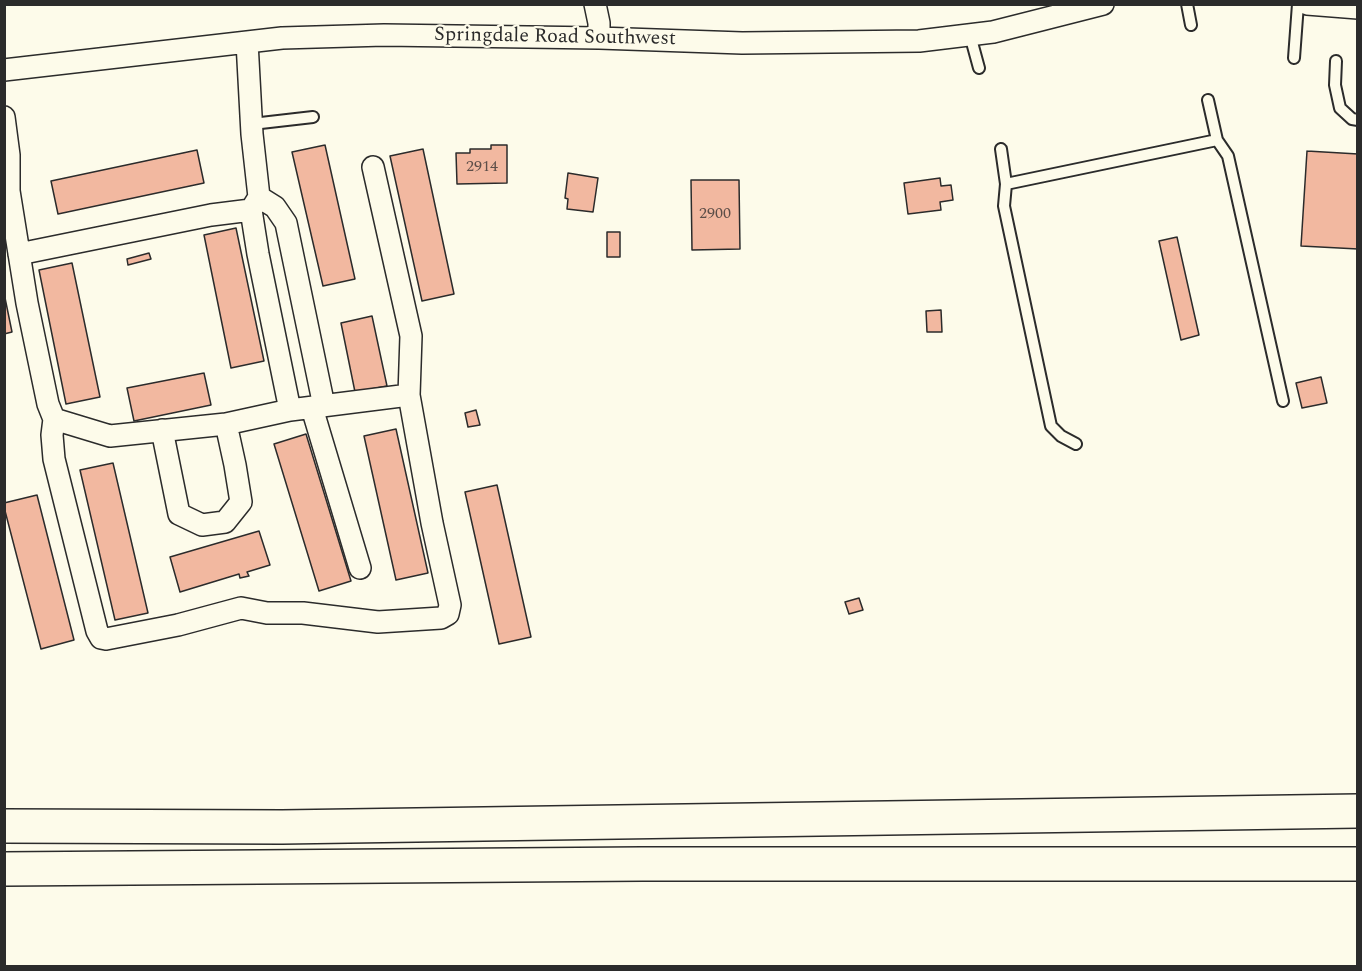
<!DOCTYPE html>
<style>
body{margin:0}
#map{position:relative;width:1362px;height:971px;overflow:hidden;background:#fdfbea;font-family:Spectral,serif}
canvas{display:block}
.frame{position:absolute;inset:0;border:6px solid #2b2b2b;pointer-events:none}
</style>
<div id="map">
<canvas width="1362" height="971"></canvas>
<div class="frame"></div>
</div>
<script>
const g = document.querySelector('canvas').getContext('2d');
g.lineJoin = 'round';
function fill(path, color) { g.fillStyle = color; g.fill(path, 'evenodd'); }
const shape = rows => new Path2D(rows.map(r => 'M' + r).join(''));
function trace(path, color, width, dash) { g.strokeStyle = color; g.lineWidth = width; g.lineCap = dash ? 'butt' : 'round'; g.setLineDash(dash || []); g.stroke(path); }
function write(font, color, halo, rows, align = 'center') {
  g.font = font + ' Spectral,serif'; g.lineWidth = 4.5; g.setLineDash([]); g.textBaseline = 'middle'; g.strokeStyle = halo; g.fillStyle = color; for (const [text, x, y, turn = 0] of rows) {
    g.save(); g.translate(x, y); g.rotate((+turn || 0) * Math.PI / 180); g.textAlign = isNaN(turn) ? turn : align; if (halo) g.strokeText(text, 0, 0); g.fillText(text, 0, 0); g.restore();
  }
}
const building = shape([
 [325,145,355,279,323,286,292,152,325,145],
 [491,145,507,145,507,183,457,184,456,153,470,153,470,149,491,149,491,145],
 [423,149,454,294,422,301,390,156,423,149],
 [197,150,204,183,58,214,51,181,197,150],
 [1307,151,1358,154,1358,249,1301,246,1307,151],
 [568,173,598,178,593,212,567,209,568,199,565,198,568,173],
 [940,178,941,186,951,185,953,200,940,202,941,210,908,214,904,183,940,178],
 [691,180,739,180,740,249,692,250,691,180],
 [236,228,264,361,231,368,204,235,236,228],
 [607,232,620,232,620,257,607,257,607,232],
 [1177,237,1199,335,1181,340,1159,241,1177,237],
 [149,253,151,259,128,265,127,259,149,253],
 [72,263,100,397,66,404,39,270,72,263],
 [4,293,12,332,4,334,4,293],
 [941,310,942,332,927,332,926,311,941,310],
 [372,316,387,386,355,392,341,323,372,316],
 [204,373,211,405,134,421,127,388,204,373],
 [1321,377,1327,403,1302,408,1296,383,1321,377],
 [476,410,480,425,468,427,465,413,476,410],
 [396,429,428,573,396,580,364,436,396,429],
 [306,434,351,581,319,591,274,444,306,434],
 [113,463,148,613,115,620,80,470,113,463],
 [497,485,531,637,499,644,465,492,497,485],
 [37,495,74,640,41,649,4,507,4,503,37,495],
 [259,531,270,565,247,572,249,576,240,578,239,574,180,592,170,557,259,531],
 [859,598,863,610,849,614,845,602,859,598]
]);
fill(building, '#f2b8a0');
trace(building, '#2b2b2b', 1.5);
const lane = shape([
 [1187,4,1191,25],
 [970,35,979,68],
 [1294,58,1298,4],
 [1336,61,1335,85,1340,108,1352,119,1358,120],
 [252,124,313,117],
 [1217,140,1228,156,1283,401],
 [1001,149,1006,184,1217,140,1208,100],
 [1006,184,1004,206,1051,426,1061,436,1076,444]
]);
const street = shape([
 [595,4,599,23,599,38],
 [1307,4,1358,8],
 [247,42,252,134,259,197,251,210,258,254,290,410],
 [4,70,282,38,384,35,599,38,742,43,919,41,993,32,1103,4],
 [4,117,9,155,9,191,27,303,48,404,54,419,110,436,226,424,290,410,409,395],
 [259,197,275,207,286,223,324,406],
 [19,254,211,215,251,210],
 [312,408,360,568],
 [54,419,52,435,54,459,97,631,101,638,106,639,178,625,241,608,267,613,303,613,378,622,441,618,448,614,450,605,432,523,409,395,411,336,373,167],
 [162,430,179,514,202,525,225,522,241,502,235,465,226,424]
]);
const highway = shape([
 [4,826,282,827,1358,811],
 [4,869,642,864,1358,864]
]);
trace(lane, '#2b2b2b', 14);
trace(street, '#2b2b2b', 24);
trace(highway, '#2b2b2b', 36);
trace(lane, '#fdfbea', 10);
trace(street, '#fdfbea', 21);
trace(highway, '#fdfbea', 33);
write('16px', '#5d4e48', null, [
 ["2914",482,168],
 ["2900",715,215]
]);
write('20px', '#2b2b2b', '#fdfbea', [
 ["Springdale Road Southwest",555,38,1]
]);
</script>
